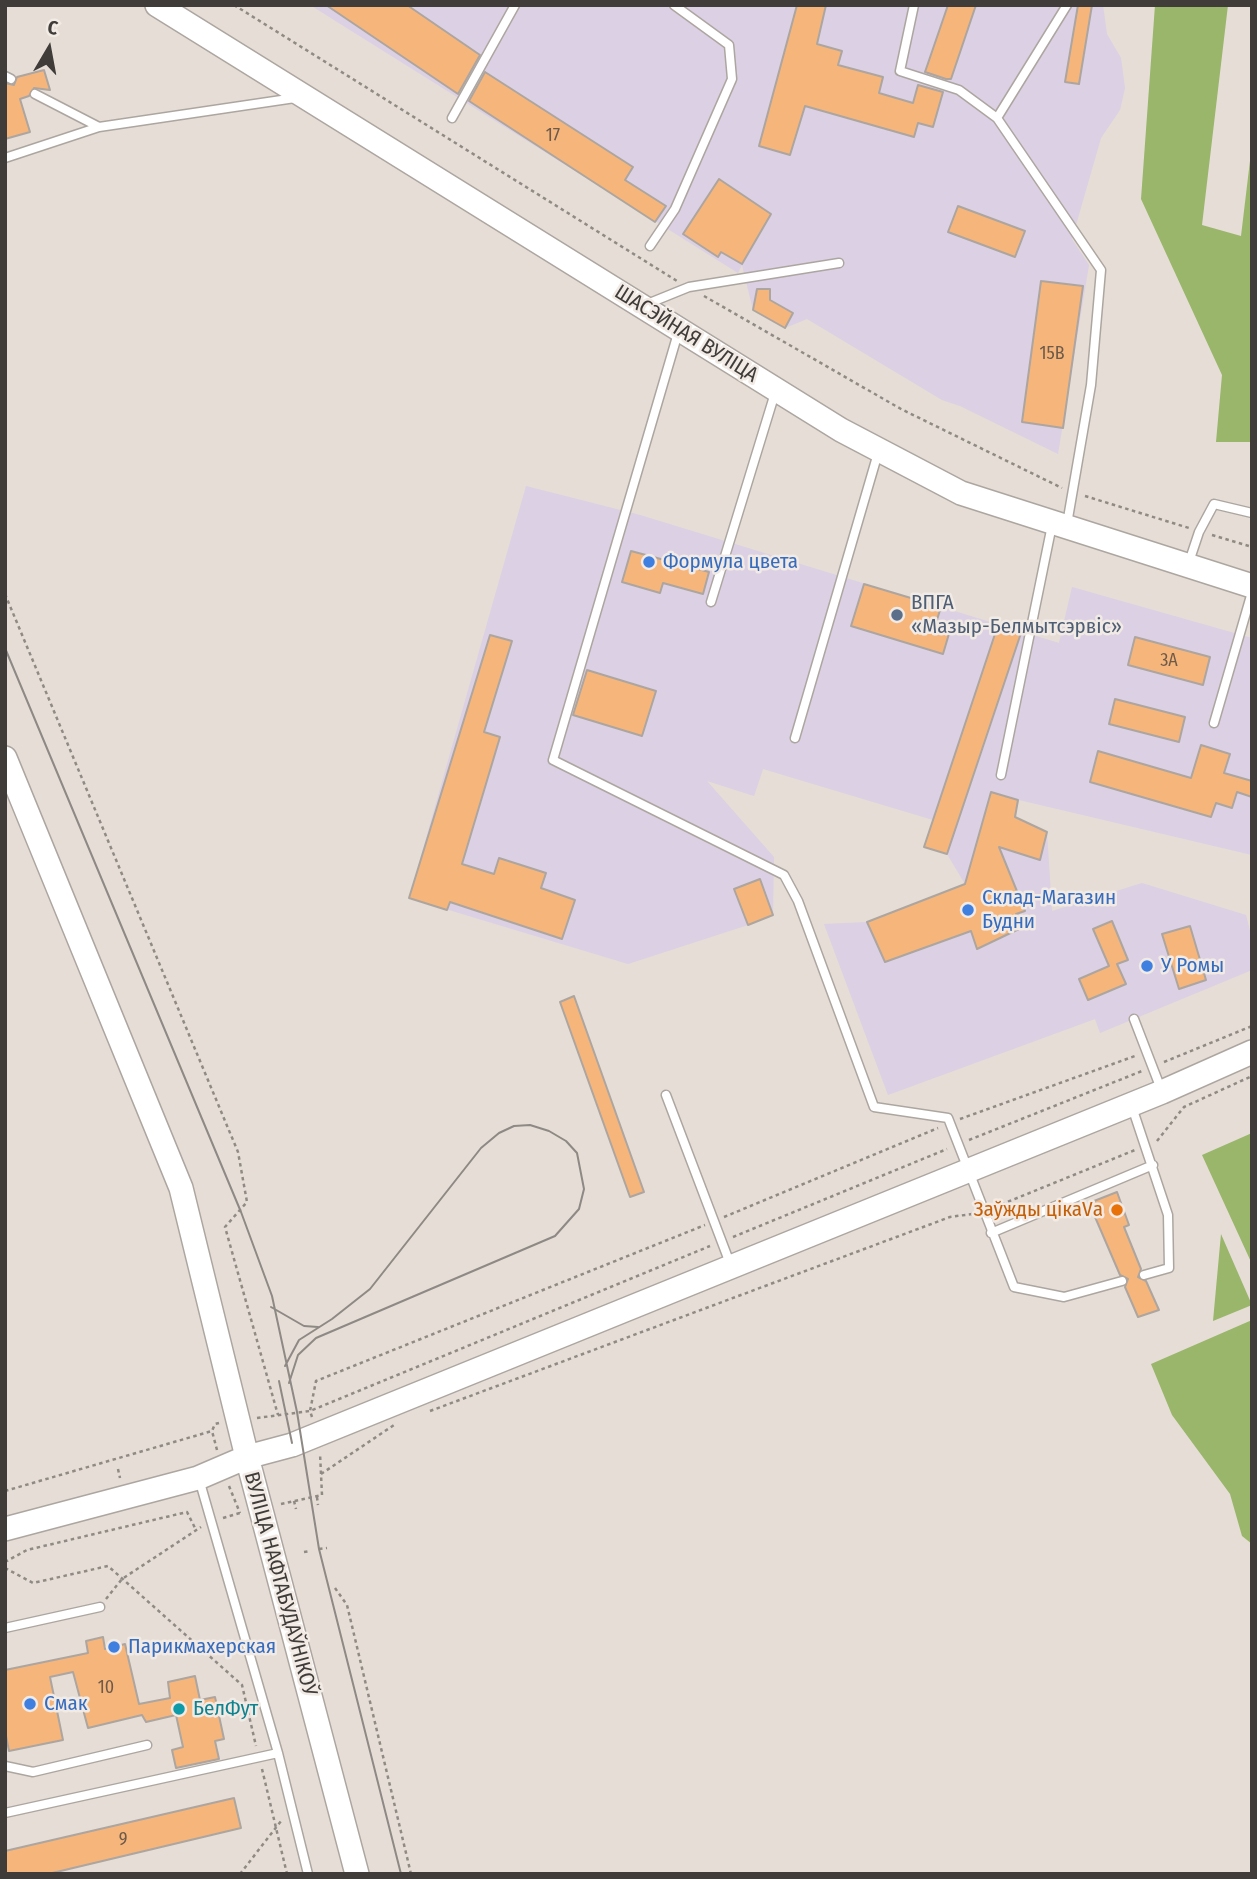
<!DOCTYPE html>
<meta charset="utf-8">
<style>
body{margin:0}
#map{position:relative;width:1257px;height:1879px;overflow:hidden;background:#e5ddd6;font-family:"Fira Sans Condensed",sans-serif}
canvas{display:block}
.frame{position:absolute;inset:0;border:7px solid #3f3c39;pointer-events:none}
.north{position:absolute;left:14px;top:14px;width:70px;height:70px;-webkit-text-stroke:5px #f2eae4;paint-order:stroke;rotate:10deg;font-size:19px;font-weight:700;line-height:28px;text-align:center;color:#3f3c39}
.north::after{content:'';display:block;margin:auto;width:24px;height:32px;background:#3f3c39;clip-path:polygon(50% 0,100% 100%,50% 72%,0 100%)}
</style>
<div id="map">
<canvas width="1257" height="1879"></canvas>
<div class="frame"></div>
<div class="north">С</div>
</div>
<script>
const g = document.querySelector('canvas').getContext('2d');
g.lineJoin = 'round';
function fill(path, color) { g.fillStyle = color; g.fill(path, 'evenodd'); }
const shape = rows => new Path2D(rows.map(r => 'M' + r).join(''));
function trace(path, color, width, dash) { g.strokeStyle = color; g.lineWidth = width; g.lineCap = dash ? 'butt' : 'round'; g.setLineDash(dash || []); g.stroke(path); }
function write(font, color, halo, rows, align = 'center') {
  g.font = font + ' "Fira Sans Condensed",sans-serif'; g.lineWidth = 5; g.setLineDash([]); g.textBaseline = 'middle'; g.strokeStyle = halo; g.fillStyle = color; for (const [text, x, y, turn = 0] of rows) {
    g.save(); g.translate(x, y); g.rotate((+turn || 0) * Math.PI / 180); g.textAlign = isNaN(turn) ? turn : align; if (halo) g.strokeText(text, 0, 0); g.fillText(text, 0, 0); g.restore();
  }
}
fill(shape([
 [310,5,1103,5,1107,34,1121,58,1125,88,1120,110,1101,138,1072,239,1089,265,1058,454,960,406,942,400,807,319,785,328,753,310,742,265,738,273],
 [526,486,640,515,1059,643,1072,587,1252,638,1252,855,1019,800,1015,818,1047,832,1052,911,1142,883,1246,915,1252,939,1252,970,1100,1033,1095,1019,888,1095,824,924,867,922,965,884,947,854,924,847,933,820,763,769,754,796,707,781,774,857,773,915,748,925,628,964,409,898]
]), '#dbd0e4');
fill(shape([
 [1155,5,1228,5,1202,225,1241,236,1252,144,1252,442,1216,442,1222,375,1141,199],
 [1252,1133,1252,1264,1202,1155],
 [1221,1234,1252,1305,1213,1321],
 [1252,1320,1252,1544,1242,1536,1230,1494,1172,1415,1151,1364]
]), '#99b66b');
const building = shape([
 [326,5,407,5,480,55,458,94,326,5],
 [797,5,826,5,817,44,842,51,838,65,883,77,879,93,913,103,918,85,943,92,933,127,918,123,914,137,805,106,790,155,759,146,797,5],
 [948,5,976,5,951,79,946,79,925,72,948,5],
 [1078,5,1092,5,1079,84,1065,82,1078,5],
 [44,70,50,90,34,88,29,96,20,99,30,132,5,139,5,83,14,85,17,77,44,70],
 [485,72,633,167,625,180,666,206,655,222,469,101,485,72],
 [719,179,771,214,742,264,721,252,718,257,683,234,719,179],
 [958,206,1025,231,1015,257,948,232,958,206],
 [1041,281,1083,286,1063,428,1022,422,1041,281],
 [757,289,770,289,770,300,793,313,785,328,753,310,757,289],
 [631,551,709,572,703,594,663,583,660,593,622,582,631,551],
 [864,584,941,607,936,623,951,627,943,654,851,626,864,584],
 [998,625,1021,633,947,854,924,847,998,625],
 [490,635,512,641,484,732,500,737,462,864,494,874,499,858,546,873,541,888,575,900,562,939,450,902,447,910,409,898,490,635],
 [1135,637,1210,657,1203,685,1128,665,1135,637],
 [587,670,656,691,642,736,573,715,587,670],
 [1115,699,1185,717,1179,742,1109,724,1115,699],
 [1201,745,1230,754,1224,773,1252,781,1252,797,1237,792,1232,808,1216,803,1211,817,1090,782,1098,751,1191,778,1201,745],
 [991,792,1018,800,1015,817,1047,832,1040,860,999,847,1025,911,1016,914,1021,928,977,949,971,931,885,962,867,922,965,884,991,792],
 [760,879,773,915,748,925,734,889,760,879],
 [1112,921,1128,960,1117,964,1126,984,1088,1000,1079,979,1109,966,1093,929,1112,921],
 [1190,926,1206,980,1179,989,1162,934,1190,926],
 [574,996,644,1192,630,1197,560,1002,574,996],
 [1117,1192,1129,1225,1124,1227,1141,1269,1138,1277,1146,1281,1159,1310,1138,1317,1125,1287,1128,1279,1120,1275,1089,1203,1117,1192],
 [103,1637,105,1649,125,1644,139,1704,170,1698,168,1682,195,1676,200,1700,215,1697,224,1739,215,1741,219,1759,176,1768,172,1750,183,1747,176,1715,146,1722,142,1715,88,1728,73,1672,50,1677,63,1740,9,1751,5,1731,5,1670,88,1653,86,1641,103,1637],
 [234,1798,241,1828,48,1874,5,1874,5,1851,234,1798]
]);
fill(building, '#f6b67b');
trace(building, '#ada59f', 2);
const service = shape([
 [914,5,900,71,959,90,997,118],
 [5,76,11,79],
 [35,94,99,127,295,98],
 [452,118,515,5],
 [5,158,99,127],
 [650,246,675,209,732,79,729,45,674,5],
 [647,304,689,287,839,263],
 [678,333,553,760,784,875,798,901,874,1107,948,1118,1014,1287,1064,1297,1122,1281],
 [1067,524,1091,385,1101,270,997,118,1067,5],
 [1188,565,1199,532,1214,504,1252,513],
 [711,602,775,393],
 [1214,723,1252,592],
 [795,738,878,453],
 [1001,775,1052,525],
 [1134,1019,1161,1089],
 [666,1095,731,1266],
 [1132,1107,1168,1215,1169,1268,1144,1275],
 [991,1233,1153,1165],
 [199,1479,278,1753,308,1874],
 [5,1628,100,1607],
 [5,1766,33,1772,147,1745],
 [5,1813,278,1753]
]);
const secondary = shape([
 [157,5,841,430,961,493,1252,586],
 [5,758,181,1188,247,1457,357,1874],
 [5,1529,198,1478,247,1457,292,1445,1162,1092,1252,1052]
]);
trace(service, '#ada6a0', 11);
trace(secondary, '#ada6a0', 26);
trace(shape([
 [234,5,677,281],
 [704,296,901,409,1062,488],
 [1085,496,1189,528],
 [1212,535,1252,547],
 [5,594,238,1152,247,1202,225,1227,278,1415],
 [1164,1062,1252,1026],
 [960,1119,1135,1056],
 [969,1140,1142,1071],
 [1157,1141,1184,1107,1252,1076],
 [995,1207,1135,1150],
 [724,1217,938,1128],
 [733,1237,947,1149],
 [430,1411,950,1217,972,1214],
 [312,1417,310,1411,316,1381,705,1225],
 [257,1418,310,1411,710,1246],
 [217,1450,212,1431,215,1424,219,1423],
 [118,1469,120,1478],
 [321,1474,394,1425],
 [229,1486,240,1513],
 [5,1491,212,1431],
 [317,1497,318,1505],
 [294,1501,296,1509],
 [281,1504,322,1495,320,1453],
 [223,1518,243,1512],
 [319,1549,327,1548],
 [304,1552,310,1551],
 [5,1562,27,1550,187,1512,196,1530],
 [5,1568,33,1583,108,1566,242,1685,256,1746],
 [335,1588,347,1605,411,1874],
 [106,1599,122,1579,201,1527],
 [262,1769,287,1874],
 [240,1874,281,1821]
]), '#908a85', 2.5, [3.5, 3.5]);
trace(service, '#fff', 8);
trace(secondary, '#fff', 23);
trace(shape([
 [5,648,241,1212,272,1296,297,1412,319,1549,401,1874],
 [271,1307,304,1326,318,1327],
 [285,1366,299,1340,332,1319,370,1289,481,1148,499,1133,514,1126,530,1125,549,1131,566,1141,577,1153,584,1189,579,1209,555,1236,316,1338,298,1355,289,1383],
 [279,1381,292,1443]
]), '#8e8984', 2);
for (const [x, y, r, color] of [
 [649,562,7,"#3f7fe0"],
 [897,615,7,"#5c6f8a"],
 [968,910,7,"#3f7fe0"],
 [1147,966,7,"#3f7fe0"],
 [1117,1210,7,"#e8710a"],
 [114,1647,7,"#3f7fe0"],
 [30,1704,7,"#3f7fe0"],
 [179,1709,7,"#0f9aa8"]
]) { const dot = new Path2D(); dot.arc(x, y, r, 0, 2 * Math.PI); g.fillStyle = color; g.fill(dot); trace(dot, '#f2eae4', 2.5); }
write('18px', '#6d5a4a', null, [
 ["17",553,136],
 ["15В",1052,354],
 ["3А",1169,661],
 ["10",106,1688],
 ["9",123,1840]
]);
write('21px', '#3f3c39', '#f2eae4', [
 ["ШАСЭЙНАЯ ВУЛІЦА",686,334,32],
 ["ВУЛІЦА НАФТАБУДАЎНІКОЎ",280,1584,75]
]);
write('21px', '#366cbe', '#f2eae4', [
 ["Формула цвета",663,562],
 ["Склад-Магазин",982,898],
 ["Будни",982,922],
 ["У Ромы",1161,966],
 ["Парикмахерская",128,1647],
 ["Смак",44,1704]
], 'left');
write('21px', '#4e5e75', '#f2eae4', [
 ["ВПГА",911,603],
 ["«Мазыр-Белмытсэрвіс»",911,627]
], 'left');
write('21px', '#c56008', '#f2eae4', [
 ["Заўжды цікаVа",1103,1210]
], 'right');
write('21px', '#0d838f', '#f2eae4', [
 ["БелФут",193,1709]
], 'left');
</script>
